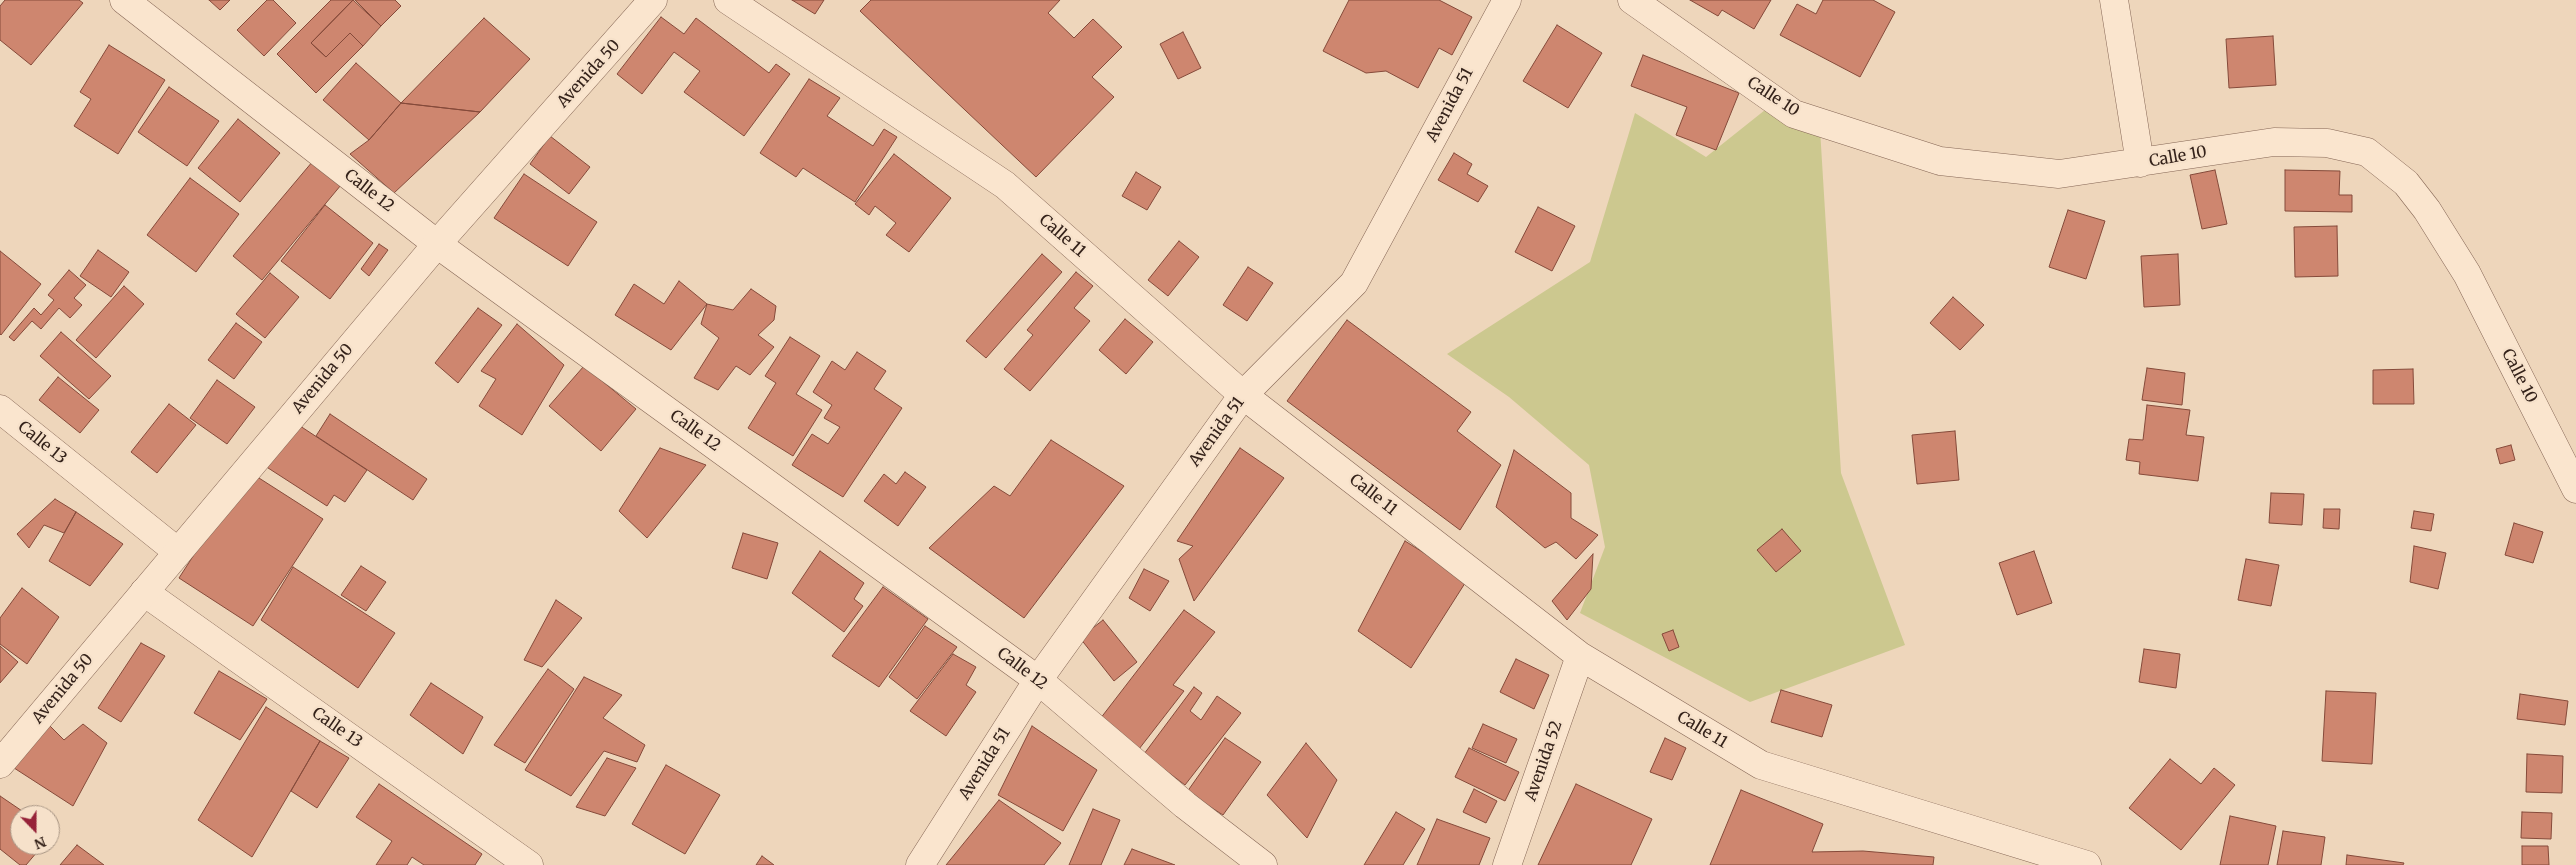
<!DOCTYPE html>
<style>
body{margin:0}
#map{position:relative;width:2576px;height:865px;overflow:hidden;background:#eed6bb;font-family:Merriweather,serif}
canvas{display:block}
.north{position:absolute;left:10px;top:805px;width:50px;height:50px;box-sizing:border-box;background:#f6e1ca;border:1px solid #a89584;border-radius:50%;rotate:158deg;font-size:14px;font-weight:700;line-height:20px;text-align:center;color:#34221a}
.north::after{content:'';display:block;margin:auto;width:18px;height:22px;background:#962339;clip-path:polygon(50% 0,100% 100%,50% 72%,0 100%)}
</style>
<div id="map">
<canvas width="2576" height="865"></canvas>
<div class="north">N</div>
</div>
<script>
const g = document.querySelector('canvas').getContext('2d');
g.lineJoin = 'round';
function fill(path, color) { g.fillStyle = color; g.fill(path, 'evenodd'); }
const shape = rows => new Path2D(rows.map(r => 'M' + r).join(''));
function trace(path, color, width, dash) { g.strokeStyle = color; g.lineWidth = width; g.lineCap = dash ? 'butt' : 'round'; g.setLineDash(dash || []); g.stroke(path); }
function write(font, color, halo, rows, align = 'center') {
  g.font = font + ' Merriweather,serif'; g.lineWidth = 4.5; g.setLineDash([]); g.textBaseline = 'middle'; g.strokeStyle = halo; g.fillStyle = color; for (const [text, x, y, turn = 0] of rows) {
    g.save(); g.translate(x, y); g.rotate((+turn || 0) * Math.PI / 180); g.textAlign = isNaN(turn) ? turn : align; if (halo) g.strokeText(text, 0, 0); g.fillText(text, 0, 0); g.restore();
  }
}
fill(shape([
 [1765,110,1820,129,1841,473,1905,645,1750,702,1580,613,1605,547,1589,465,1509,397,1447,354,1590,262,1635,113,1706,157]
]), '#ccc88f');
const building = shape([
 [5,0,79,0,83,3,31,65,0,40,0,6,5,0],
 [209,0,230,0,220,10,209,0],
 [267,0,273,0,296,23,264,56,237,30,267,0],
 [331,0,353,0,311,43,326,57,350,33,363,46,316,93,277,54,331,0],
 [353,0,381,26,363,46,350,33,326,57,311,43,353,0],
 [355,0,395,0,401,6,381,26,355,0],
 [792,0,824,0,815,14,792,0],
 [871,0,1060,0,1048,13,1074,38,1093,19,1122,47,1092,77,1114,97,1036,177,860,11,871,0],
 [1349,0,1439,0,1472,17,1452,55,1439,48,1418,88,1386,71,1366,73,1323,51,1349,0],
 [1690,0,1771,0,1754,29,1722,10,1718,16,1690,0],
 [1823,0,1873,0,1895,12,1860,77,1780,35,1797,4,1816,14,1823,0],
 [661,17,684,34,696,18,769,73,776,64,790,74,744,136,684,92,700,71,674,52,642,94,617,74,661,17],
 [484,18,530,59,480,112,401,103,484,18],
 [1557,25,1602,53,1568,108,1523,81,1557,25],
 [1183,32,1201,68,1178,79,1160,44,1183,32],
 [2273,36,2276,85,2229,88,2226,39,2273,36],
 [109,45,165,80,118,154,74,126,91,99,80,92,109,45],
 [1643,55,1739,93,1716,150,1676,135,1687,107,1631,86,1643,55],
 [356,63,401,103,369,140,323,100,356,63],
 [809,79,840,98,827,116,873,146,884,129,897,137,855,202,803,168,796,177,760,153,809,79],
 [169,87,219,121,187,166,138,132,169,87],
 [401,103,480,112,394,193,350,154,369,140,401,103],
 [238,119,280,153,240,202,198,168,238,119],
 [550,136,590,167,569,194,530,164,550,136],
 [1454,153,1472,164,1467,174,1488,186,1478,202,1438,180,1454,153],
 [894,154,951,198,909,252,886,235,896,223,875,206,869,215,855,204,894,154],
 [313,161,341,185,262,280,233,256,313,161],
 [2215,170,2227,224,2202,229,2190,175,2215,170],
 [2285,170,2340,171,2339,195,2352,195,2352,212,2285,211,2285,170],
 [1136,172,1161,187,1147,210,1122,196,1136,172],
 [524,174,597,222,568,266,494,218,524,174],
 [190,178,239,214,196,272,147,235,190,178],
 [325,205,373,243,330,299,281,261,325,205],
 [1538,207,1575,226,1552,271,1515,252,1538,207],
 [2068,210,2105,221,2086,279,2049,267,2068,210],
 [2337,226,2338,276,2295,277,2294,227,2337,226],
 [1179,241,1199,257,1168,296,1148,280,1179,241],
 [379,244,388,250,369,276,361,269,379,244],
 [98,250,129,272,111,297,80,276,98,250],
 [0,251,41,284,1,335,0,334,0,251],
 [1042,254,1062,272,986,358,966,341,1042,254],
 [2178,254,2180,305,2144,307,2141,256,2178,254],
 [1248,267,1273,283,1247,321,1223,305,1248,267],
 [69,270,86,285,74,298,82,305,70,318,59,308,41,329,32,321,14,341,9,337,34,308,41,315,54,300,48,295,69,270],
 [1076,272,1093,286,1074,308,1090,321,1030,391,1004,369,1033,335,1027,330,1076,272],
 [270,273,299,297,265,338,236,314,270,273],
 [679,281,707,304,671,350,615,315,634,284,664,304,679,281],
 [124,286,144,304,96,358,76,340,124,286],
 [751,289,776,306,774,320,758,335,774,347,750,375,736,366,718,390,694,378,719,338,701,324,707,304,733,310,751,289],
 [1953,297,1984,325,1960,350,1930,323,1953,297],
 [478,308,502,325,458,383,435,363,478,308],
 [1125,319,1153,342,1126,374,1099,350,1125,319],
 [1347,320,1471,412,1457,431,1501,465,1460,530,1287,401,1347,320],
 [236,323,262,342,234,379,208,360,236,323],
 [517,324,564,365,522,435,479,406,496,379,481,371,517,324],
 [61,332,111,376,89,399,40,356,61,332],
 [790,337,820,356,796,394,822,410,793,456,748,428,776,383,765,376,790,337],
 [857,352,886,371,874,389,902,408,843,497,792,465,812,434,828,444,840,427,824,418,832,405,813,392,832,361,845,370,857,352],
 [584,366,636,409,601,451,549,406,584,366],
 [2147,368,2185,373,2182,405,2142,400,2147,368],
 [2413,369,2414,404,2373,404,2373,370,2413,369],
 [58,377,99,410,80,433,39,400,58,377],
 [217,380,255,407,227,444,190,418,217,380],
 [169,404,196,425,157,473,131,452,169,404],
 [2147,405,2190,410,2186,435,2204,437,2198,481,2139,474,2140,462,2126,460,2129,439,2143,440,2147,405],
 [330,414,427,479,413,500,316,436,330,414],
 [294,422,367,470,345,502,334,495,327,506,265,466,294,422],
 [1955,431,1959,480,1917,484,1912,435,1955,431],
 [1051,440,1124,486,1024,618,929,548,994,486,1010,496,1051,440],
 [2511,445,2515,460,2500,464,2496,449,2511,445],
 [660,448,706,465,647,538,619,511,660,448],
 [1240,448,1284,478,1194,601,1179,559,1193,546,1177,541,1240,448],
 [1514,450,1571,493,1571,518,1598,535,1576,559,1556,542,1545,548,1496,507,1514,450],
 [248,471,323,519,253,626,179,578,248,471],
 [905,472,926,487,898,526,864,501,884,474,896,484,905,472],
 [2271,493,2304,494,2302,525,2269,523,2271,493],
 [55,499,76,512,64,533,44,525,29,548,17,534,55,499],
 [2324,509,2340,509,2339,529,2323,528,2324,509],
 [2414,511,2434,514,2431,531,2411,528,2414,511],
 [76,512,123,544,90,586,49,561,76,512],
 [2514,523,2543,532,2533,563,2505,555,2514,523],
 [1782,529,1801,551,1776,572,1757,550,1782,529],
 [743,533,778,543,767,579,732,568,743,533],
 [1405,541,1467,580,1411,668,1358,631,1405,541],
 [2414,546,2446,553,2438,589,2410,582,2414,546],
 [820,551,864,583,854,599,863,606,844,632,792,593,820,551],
 [2034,551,2052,603,2017,615,1999,563,2034,551],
 [1593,554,1591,589,1567,620,1552,601,1593,554],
 [2246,559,2279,565,2271,606,2238,600,2246,559],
 [361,566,386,582,366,611,341,595,361,566],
 [293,567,395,633,358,688,261,620,293,567],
 [1144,569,1169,581,1150,611,1129,598,1144,569],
 [883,587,928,619,879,687,832,656,883,587],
 [22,588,59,617,27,664,0,644,0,618,22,588],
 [556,600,582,618,542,667,524,660,556,600],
 [1184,610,1215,632,1173,685,1184,691,1139,749,1100,719,1184,610],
 [1103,620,1137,662,1114,681,1080,638,1103,620],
 [925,626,957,647,917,699,889,677,925,626],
 [1673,630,1679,647,1669,651,1662,634,1673,630],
 [141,643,165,656,121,722,98,708,141,643],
 [0,646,18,662,0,683,0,646],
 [2144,649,2180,654,2176,688,2139,682,2144,649],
 [953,654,976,667,966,685,976,692,946,736,910,711,953,654],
 [1516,659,1549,675,1534,709,1500,692,1516,659],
 [548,669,574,689,525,763,494,745,548,669],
 [219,671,267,699,240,740,194,713,219,671],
 [584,677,622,695,603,718,645,745,637,762,604,751,571,796,525,770,584,677],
 [431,683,483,717,463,754,410,715,431,683],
 [1194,687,1202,693,1190,711,1201,720,1217,696,1241,713,1185,785,1144,754,1194,687],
 [1781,690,1832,705,1822,737,1771,722,1781,690],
 [2326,691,2376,693,2372,764,2322,761,2326,691],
 [2520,694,2568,701,2565,725,2517,719,2520,694],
 [266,707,320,741,252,857,198,820,266,707],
 [48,724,64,740,83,724,107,743,73,806,11,766,48,724],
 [1483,724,1517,739,1506,763,1472,748,1483,724],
 [1032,726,1097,770,1063,831,998,795,1032,726],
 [1225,738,1261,762,1223,815,1187,792,1225,738],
 [1665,738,1686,748,1672,780,1650,772,1665,738],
 [320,741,349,758,317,808,291,791,320,741],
 [1306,743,1337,780,1307,838,1267,795,1306,743],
 [1469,748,1519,772,1505,801,1455,777,1469,748],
 [2527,754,2563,756,2562,793,2526,792,2527,754],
 [607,758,636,768,605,816,576,807,607,758],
 [2170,759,2201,784,2214,768,2235,785,2181,850,2129,808,2170,759],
 [666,765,720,795,685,854,632,824,666,765],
 [379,784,482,854,475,865,424,865,412,857,407,865,376,865,392,841,356,817,379,784],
 [1576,784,1652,819,1631,865,1538,865,1576,784],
 [1474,789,1497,801,1486,823,1463,812,1474,789],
 [1741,790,1823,824,1812,852,1863,851,1934,857,1933,865,1710,865,1741,790],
 [0,796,28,815,20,815,20,845,43,845,26,865,20,865,0,849,0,796],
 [999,800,1061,843,1044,865,946,865,999,800],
 [1093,809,1120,820,1101,865,1069,865,1093,809],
 [1396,812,1425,829,1403,865,1364,865,1396,812],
 [2522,812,2552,813,2551,839,2521,838,2522,812],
 [2230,816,2276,826,2268,865,2220,865,2230,816],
 [1437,819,1490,838,1479,865,1417,865,1437,819],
 [2283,831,2325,837,2321,865,2277,865,2283,831],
 [77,845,104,865,60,865,77,845],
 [2522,846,2548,846,2549,865,2522,865,2522,846],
 [1132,849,1175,865,1124,865,1132,849],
 [2347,855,2404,863,2403,865,2346,865,2347,855],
 [762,856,774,865,756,865,762,856]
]);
fill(building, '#ce866f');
trace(building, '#854a3a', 1);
const minor = shape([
 [124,0,437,244,1038,680,1185,805,1263,865],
 [728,0,1005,185,1243,395,1580,656,1761,765,2087,865],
 [1632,0,1794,114,1940,161,2059,174,2274,142,2327,143,2367,152,2406,183,2427,210,2467,274,2576,489],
 [2114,0,2140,163],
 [0,409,178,552],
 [144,592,529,865],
 [920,865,1038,680,1243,395,1354,283,1507,0],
 [1507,865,1580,656]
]);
const tertiary = shape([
 [0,764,437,244,653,0]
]);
trace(minor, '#856655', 29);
trace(tertiary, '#856655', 29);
trace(minor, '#fae5ce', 28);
trace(tertiary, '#fae5ce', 28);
write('16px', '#34221a', '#f6e1ca', [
 ["Avenida 50",589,74,-48],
 ["Calle 10",1773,97,33],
 ["Avenida 51",1450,105,-62],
 ["Calle 10",2178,157,-10],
 ["Calle 12",369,191,38],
 ["Calle 11",1062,236,41],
 ["Calle 10",2519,376,63],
 ["Avenida 50",323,379,-50],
 ["Calle 12",695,431,36],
 ["Avenida 51",1217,432,-54],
 ["Calle 13",42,443,39],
 ["Calle 11",1373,495,38],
 ["Calle 12",1022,669,37],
 ["Avenida 50",63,689,-50],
 ["Calle 13",337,728,35],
 ["Calle 11",1702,730,31],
 ["Avenida 52",1544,761,-71],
 ["Avenida 51",985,764,-58]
]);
</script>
